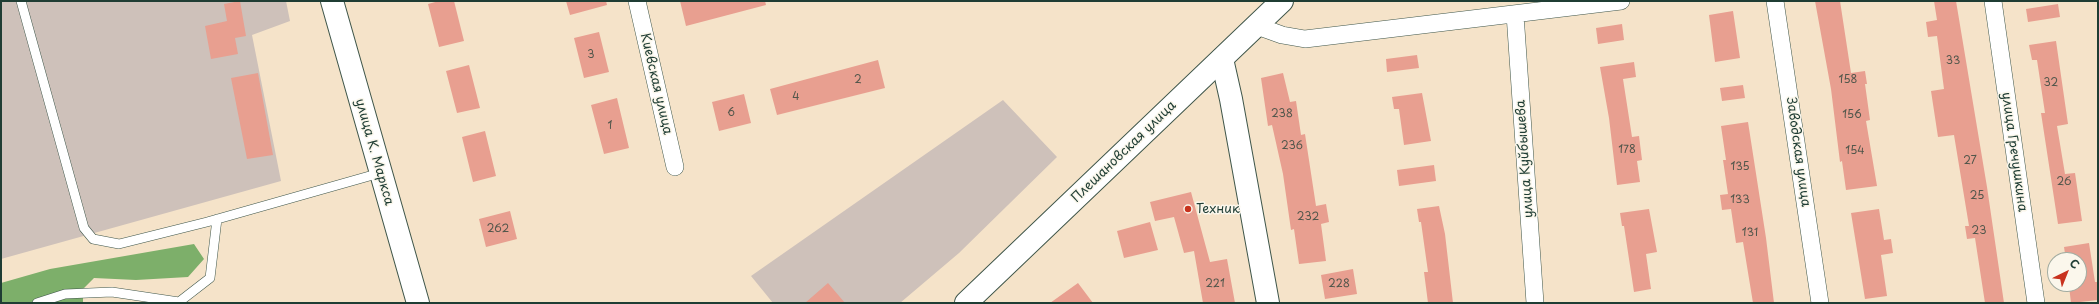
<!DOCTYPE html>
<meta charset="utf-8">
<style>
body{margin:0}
#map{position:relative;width:2099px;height:304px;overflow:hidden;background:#f5e3c9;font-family:"Playpen Sans",sans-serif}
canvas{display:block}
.frame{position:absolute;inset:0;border:2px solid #1f3d34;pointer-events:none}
.north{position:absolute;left:2047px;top:252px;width:40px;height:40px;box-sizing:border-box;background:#fbf7ec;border:1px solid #a3ada2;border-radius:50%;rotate:43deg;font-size:11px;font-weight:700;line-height:16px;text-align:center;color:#1f3d34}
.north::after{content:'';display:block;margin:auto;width:14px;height:18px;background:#c8321e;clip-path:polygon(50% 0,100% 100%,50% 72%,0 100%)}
</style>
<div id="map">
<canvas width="2099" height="304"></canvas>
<div class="frame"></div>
<div class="north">С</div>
</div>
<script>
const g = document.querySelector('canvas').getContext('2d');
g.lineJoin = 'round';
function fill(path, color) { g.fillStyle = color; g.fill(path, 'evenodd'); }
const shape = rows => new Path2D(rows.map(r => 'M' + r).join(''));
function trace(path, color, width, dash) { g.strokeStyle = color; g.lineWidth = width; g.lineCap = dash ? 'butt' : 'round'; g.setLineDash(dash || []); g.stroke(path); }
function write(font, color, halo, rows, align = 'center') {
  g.font = font + ' "Playpen Sans",sans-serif'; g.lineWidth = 3; g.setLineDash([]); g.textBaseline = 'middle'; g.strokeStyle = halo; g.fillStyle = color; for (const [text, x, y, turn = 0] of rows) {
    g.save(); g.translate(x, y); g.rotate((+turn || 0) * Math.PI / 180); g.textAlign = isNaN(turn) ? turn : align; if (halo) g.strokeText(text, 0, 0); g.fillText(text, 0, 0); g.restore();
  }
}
fill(shape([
 [1,1,286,1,290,21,252,35,281,181,1,259],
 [1003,100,1057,157,959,253,900,303,773,303,751,276]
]), '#cec1ba');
fill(shape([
 [194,244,204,259,188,277,136,280,94,278,83,289,83,303,1,303,1,283,50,269]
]), '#7daf6a');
fill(shape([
 [240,1,246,36,235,38,238,54,211,59,205,26,227,21,224,4],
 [439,1,454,1,464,41,439,47,428,4],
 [566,1,606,1,607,5,570,15],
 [680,1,765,1,766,5,686,26],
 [1815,1,1840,1,1851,73,1865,71,1867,84,1865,84,1870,120,1866,121,1877,186,1846,190,1842,161,1840,162,1831,89],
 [1934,1,1956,1,1987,187,2004,303,1985,303,1975,238,1967,239,1965,226,1969,226,1954,135,1938,137,1931,91,1944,89,1937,36,1928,37,1926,22,1937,20],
 [2058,4,2060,17,2028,22,2026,9],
 [1733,11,1740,58,1715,62,1709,15],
 [1622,24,1624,40,1598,44,1596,28],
 [599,32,609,72,584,78,574,38],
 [2056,41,2068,124,2057,126,2065,174,2075,173,2082,221,2058,224,2041,113,2045,113,2037,60,2032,60,2029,45],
 [1417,55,1419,68,1387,72,1386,59],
 [878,60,885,88,777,115,770,89],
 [1634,62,1636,77,1623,79,1632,137,1639,136,1642,160,1637,161,1640,182,1617,185,1609,118,1600,67],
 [469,65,480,108,457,113,446,71],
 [258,73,273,155,247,159,231,78],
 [1283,73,1290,102,1296,101,1301,135,1305,134,1316,206,1326,204,1329,222,1321,224,1326,261,1299,264,1294,229,1291,230,1283,174,1272,125,1268,126,1261,78],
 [1743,85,1745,98,1722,101,1720,88],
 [1422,93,1431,141,1404,145,1399,109,1394,109,1392,97],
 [744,94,751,123,719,131,712,102],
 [617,98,629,148,604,154,591,105],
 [1748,122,1766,238,1774,303,1753,303,1743,242,1736,243,1731,209,1722,210,1720,195,1728,194,1723,160,1726,160,1721,126],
 [485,131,496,176,473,182,462,137],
 [1434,165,1436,181,1399,186,1397,170],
 [1191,192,1210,262,1227,259,1235,303,1203,303,1194,251,1184,253,1174,217,1155,221,1150,202],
 [1439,206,1445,234,1453,303,1428,303,1424,272,1428,272,1421,222,1419,222,1417,209],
 [1649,209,1657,252,1646,254,1651,289,1634,292,1624,226,1622,226,1620,213],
 [1879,209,1884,240,1891,239,1893,253,1881,255,1887,296,1865,299,1851,213],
 [510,211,517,239,486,247,479,219],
 [1150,222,1158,250,1124,258,1117,231],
 [2089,243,2095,282,2098,282,2098,300,2071,303,2069,286,2079,285,2079,260,2066,260,2064,247],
 [1353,269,1357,294,1325,299,1321,275],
 [828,283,845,303,805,303],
 [1078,283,1093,303,1050,303]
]), '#e89f90');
const service = shape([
 [21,1,84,228,93,239,119,244,207,222,380,173],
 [37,303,65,294,112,292,179,302,210,278,217,219]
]);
const minor = shape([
 [637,1,675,167],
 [1775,1,1820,303],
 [1993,1,2036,303],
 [1515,14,1535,303],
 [1257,26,1282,35,1305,39,1621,1]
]);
const tertiary = shape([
 [332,1,418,303],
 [1222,59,1231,99,1268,303]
]);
const secondary = shape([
 [966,303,1282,1]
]);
trace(service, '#3f564a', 10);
trace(minor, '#3f564a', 18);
trace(tertiary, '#3f564a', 24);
trace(secondary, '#3f564a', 24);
trace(service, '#fff', 9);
trace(minor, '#fff', 17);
trace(tertiary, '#fff', 22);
trace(secondary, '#fff', 22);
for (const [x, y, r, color] of [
 [1188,209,4,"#c8321e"]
]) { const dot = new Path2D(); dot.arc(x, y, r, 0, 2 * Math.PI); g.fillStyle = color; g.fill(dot); trace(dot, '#fbf7ec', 1.5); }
write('11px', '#51564b', null, [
 ["3",591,55],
 ["33",1953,61],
 ["2",858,80],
 ["158",1848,80],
 ["32",2051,83],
 ["4",796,97],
 ["6",731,113],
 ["238",1282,114],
 ["156",1852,115],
 ["1",610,126],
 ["236",1292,146],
 ["178",1627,150],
 ["154",1855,151],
 ["27",1970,161],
 ["135",1740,167],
 ["26",2064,182],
 ["25",1977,196],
 ["133",1740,200],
 ["232",1308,217],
 ["262",498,229],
 ["23",1979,231],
 ["131",1750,233],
 ["221",1215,284],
 ["228",1339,284]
]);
write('13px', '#1f3d34', '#fbf7ec', [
 ["Киевская улица",656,84,77],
 ["улица К. Маркса",374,152,74],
 ["Плешановская улица",1124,152,-44],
 ["Заводская улица",1798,152,82],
 ["улица Гречушкина",2014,152,82],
 ["улица Куйбышева",1525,159,-94]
]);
write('13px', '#1f3d34', '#fbf7ec', [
 ["Техник",1196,209]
], 'left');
</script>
